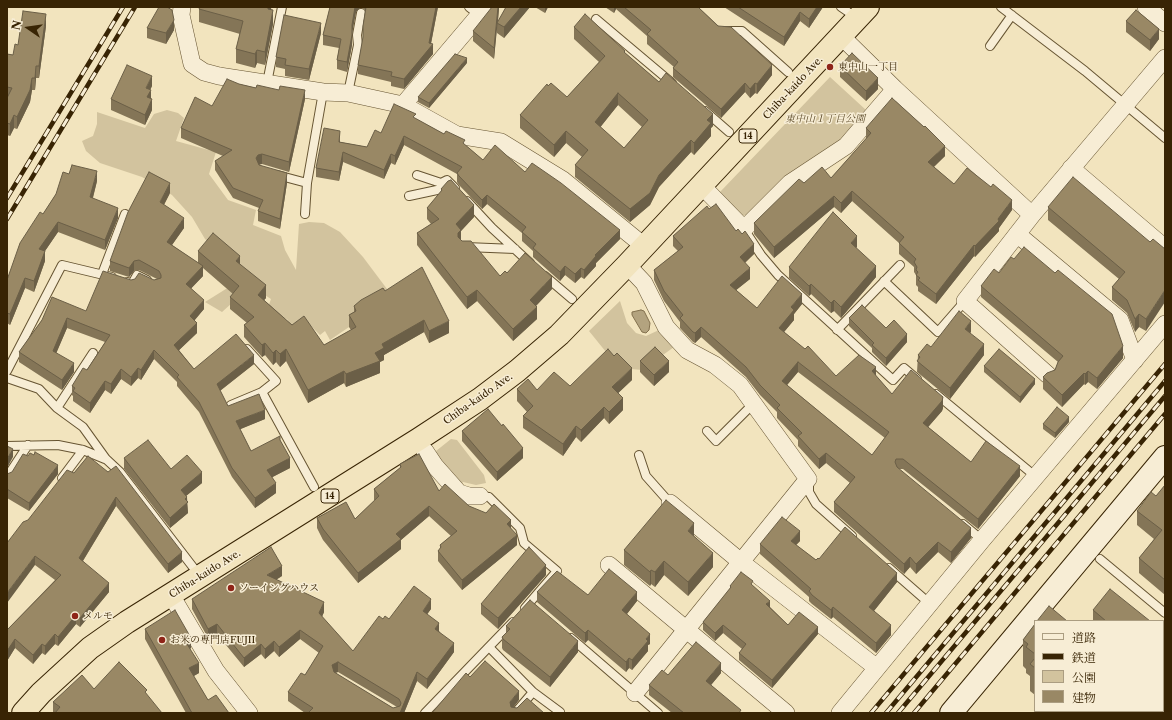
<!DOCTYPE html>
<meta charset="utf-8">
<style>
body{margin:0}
#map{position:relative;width:1172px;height:720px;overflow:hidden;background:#f2e4be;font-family:"Libre Caslon Text","Noto Serif JP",serif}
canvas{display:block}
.frame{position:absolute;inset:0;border:8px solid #382404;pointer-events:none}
.legend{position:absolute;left:1034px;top:620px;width:130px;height:92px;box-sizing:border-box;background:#f7edd5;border:1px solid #ab9d81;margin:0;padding:5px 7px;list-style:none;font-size:12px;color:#382404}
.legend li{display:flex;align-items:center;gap:8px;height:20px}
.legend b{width:20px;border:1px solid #ab9d81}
.north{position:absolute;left:8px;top:8px;width:40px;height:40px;-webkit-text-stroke:3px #f7edd5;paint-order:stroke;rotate:283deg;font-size:11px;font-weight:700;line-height:16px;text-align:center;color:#382404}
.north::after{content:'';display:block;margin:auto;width:14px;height:18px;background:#382404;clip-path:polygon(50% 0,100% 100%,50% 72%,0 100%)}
</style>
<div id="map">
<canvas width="1172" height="720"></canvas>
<div class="frame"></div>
<ul class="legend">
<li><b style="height:5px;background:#f7edd5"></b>道路</li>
<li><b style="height:5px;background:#382404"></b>鉄道</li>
<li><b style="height:11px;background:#d2c39e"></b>公園</li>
<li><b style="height:11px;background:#998865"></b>建物</li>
</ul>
<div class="north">N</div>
</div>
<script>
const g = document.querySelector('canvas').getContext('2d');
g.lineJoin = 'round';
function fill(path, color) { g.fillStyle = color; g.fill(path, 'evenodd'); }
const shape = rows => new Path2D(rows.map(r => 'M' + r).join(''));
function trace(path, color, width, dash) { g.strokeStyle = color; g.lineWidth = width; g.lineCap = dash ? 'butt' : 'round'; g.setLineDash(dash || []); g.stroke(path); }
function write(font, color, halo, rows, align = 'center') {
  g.font = font + ' "Libre Caslon Text","Noto Serif JP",serif'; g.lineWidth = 3; g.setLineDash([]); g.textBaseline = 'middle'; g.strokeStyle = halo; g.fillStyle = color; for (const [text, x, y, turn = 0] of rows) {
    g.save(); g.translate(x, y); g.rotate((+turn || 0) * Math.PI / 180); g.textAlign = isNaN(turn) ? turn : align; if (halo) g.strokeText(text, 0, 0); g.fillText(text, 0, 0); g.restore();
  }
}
fill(shape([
 [830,77,866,110,840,140,793,171,748,215,741,215,720,192],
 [167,110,178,113,184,118,176,141,216,152,209,174,228,200,256,210,253,225,281,236,285,250,296,270,299,224,309,222,324,223,340,232,363,257,393,297,330,340,325,331,320,335,308,323,295,331,287,319,266,313,271,299,251,286,222,312,205,302,245,277,205,239,192,217,172,195,142,177,100,163,86,151,82,141,93,136,97,124,97,112,145,128,154,114],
 [620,301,627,323,636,333,646,336,659,330,674,347,642,370,631,369,606,352,589,331],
 [451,439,457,440,484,475,486,483,476,485,463,482,460,486,438,457,436,451]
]), '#d2c39e');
const water = shape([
 [641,310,644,311,650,323,649,330,646,333,642,332,632,315,632,312,641,310]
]);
fill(water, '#b3a37f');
trace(water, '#82704e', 1);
const lane = shape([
 [469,7,478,14],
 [841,7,857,18],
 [1001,7,1085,71,1165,138],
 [596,19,672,83],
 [725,31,742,31,788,72],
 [990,46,1012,15],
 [267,83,282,7],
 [348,93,358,45,357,35,361,13],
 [705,111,729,132],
 [277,175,307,183],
 [417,175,441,183,447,180,455,188],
 [409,196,451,187],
 [467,201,492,228,530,263],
 [305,214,307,183,323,92],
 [744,229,761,255,778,275,893,380,904,368,917,379],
 [466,247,515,249],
 [102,274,125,214],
 [545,276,572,299],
 [884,281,938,332,965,301],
 [127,282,132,284,137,275,147,280],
 [837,330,900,265],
 [247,349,276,381,262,392,314,487],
 [7,371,62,265,112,277],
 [7,378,39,389,57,408,83,427,106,459,120,472,199,575],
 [936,394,1035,476],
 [231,405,262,392],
 [57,408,93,353],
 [707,431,716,441,753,404],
 [7,446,58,445,83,450,105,459],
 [639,455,646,476,670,503],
 [7,477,28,445],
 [62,478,83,450],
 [809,481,809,492,816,504,852,536],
 [480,496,489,497,520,528,524,543,557,571,525,608],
 [963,524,982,540],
 [1100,559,1165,613],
 [889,568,929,603],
 [571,638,658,713],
 [489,647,533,692,560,712],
 [425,713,513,622],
 [515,713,533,692]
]);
const street = shape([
 [182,7,181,15,192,64,204,72,219,76,323,92,348,93,403,105,457,135,501,142,563,180,644,246],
 [1146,7,1165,23],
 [841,36,895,89,1032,215],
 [403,105,486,7],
 [1071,168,1165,248],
 [702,186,744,229,790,183,846,146,895,89],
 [1017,234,1120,320,1135,360],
 [627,265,644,283,666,327,687,350,715,365,740,385,808,479,635,693],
 [1048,375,965,301,1032,215,1165,58],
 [425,451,435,466,459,493,469,496,480,496],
 [670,503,741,562,877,668],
 [609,565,786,713],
 [171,595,216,671,249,713],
 [840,713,982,540,1165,324]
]);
const secondary = shape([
 [951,713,1165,457]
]);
const highway = shape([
 [23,713,41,693,90,648,127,622,419,439,480,399,517,371,559,335,627,265,868,7]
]);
trace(lane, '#665432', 10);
trace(street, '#665432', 18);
trace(secondary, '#382404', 24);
trace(highway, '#382404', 24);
trace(lane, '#f7edd5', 8);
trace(street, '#f7edd5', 17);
trace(secondary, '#f7edd5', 22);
trace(highway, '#f2e4be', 22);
const rail = shape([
 [7,198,123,7],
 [7,219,135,7],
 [871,713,1165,364],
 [886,713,1165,381],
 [898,713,1165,396],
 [914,713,1165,414]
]);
trace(rail, '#382404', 4.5);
trace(rail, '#f7edd5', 3, [9]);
fill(shape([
 [271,7,273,24,265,65,257,63,255,68,236,63,236,49,240,34,199,22,199,9],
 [330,7,438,7,431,44,433,54,404,89,391,86,391,82,358,74,358,65,363,39,363,26,365,11,364,9,360,8,356,12,352,31,352,45,347,72,337,69,337,60,339,48,323,45,323,35],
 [499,7,498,22,506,7,530,7,504,38,497,33,497,25,494,59,473,41,473,31],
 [535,7,548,7,545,13],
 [605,7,698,7,772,75,757,94,755,93,750,98,745,92,721,118,673,77,673,68,674,67,647,44,647,36,616,9,614,13],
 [724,7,823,7,809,28,800,21,784,46],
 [1126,21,1159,39,1150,51,1126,32],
 [46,26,39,78,36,78,35,90,32,90,30,102,17,129,14,128,10,136,7,135,7,54,13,55,18,45],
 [574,27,625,53,659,82,713,126,711,128,711,136,694,155,691,152,659,187,650,205,630,222,575,177,575,165,582,157,566,143,554,157,520,128,520,115,548,86,567,97,599,62,574,39],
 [618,105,642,127,624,148,600,127],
 [147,28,174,30,166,44,147,38],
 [321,33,309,80,285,76,285,69,276,67,276,57],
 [467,63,429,108,418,102,418,97],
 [840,66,878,89,866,101,840,77],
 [239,84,305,99,289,172,262,164,259,164,287,183,280,229,258,221,258,211,259,208,233,198,215,170,215,161,223,156,181,138,181,128,212,106],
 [152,86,150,90,152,110,145,125,111,110,111,99],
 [416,119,444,134,465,145,483,160,525,172,620,239,596,263,596,266,584,279,581,277,575,283,565,275,560,281,533,257,533,251,522,241,522,233,487,204,482,209,459,185,457,182,457,174,404,145,395,165,391,163,384,179,343,162,339,181,316,177,316,168,340,140,340,142,367,147,381,133],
 [866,128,945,156,934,167,954,184,1012,210,999,228,999,231,975,257,974,256,936,304,918,291,918,287,916,285,916,275,914,272,914,267,899,254,899,243,852,201,841,213,834,207,774,258,754,234,754,223,804,183,831,178,866,139],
 [97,181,93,198,118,218,105,250,58,232,45,251,45,261,34,292,25,288,10,325,7,323,7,280,43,214,56,194],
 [441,189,474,217,461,231,461,240,500,276,507,273,552,289,536,306,537,319,513,341,477,301,467,309,417,245,417,233,431,224,427,219,427,208,441,192],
 [170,193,164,205,184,228,172,245,198,263,198,251,240,264,266,298,264,300,292,325,324,345,351,330,349,327,349,315,354,312,354,306,385,291,449,333,429,343,424,332,384,355,384,360,380,362,380,373,346,387,344,383,308,403,286,361,280,367,276,362,273,365,265,355,262,357,244,337,244,325,247,323,230,309,230,297,233,294,203,268,203,276,191,288,204,309,194,320,197,333,179,350,194,369,254,364,220,391,228,406,265,419,240,429,251,451,280,440,290,468,272,477,276,493,255,508,232,477,199,412,177,386,177,382,154,359,141,380,138,378,131,386,121,379,111,394,105,390,90,413,73,401,73,396,72,395,72,386,87,370,105,342,67,328,56,353,74,372,62,390,19,362,19,352,42,320,86,311,131,280,154,280,157,279,139,270,134,271,129,277,110,271,110,261],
 [1048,207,1150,242,1146,331,1139,327,1135,332,1127,313,1112,300,1112,287,1119,279,1048,220],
 [709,209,754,254,745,263,750,279,736,290,757,308,802,304,794,314,794,320,784,332,836,376,876,376,892,394,943,408,942,411,928,427,971,462,1020,476,978,529,903,469,899,469,971,538,951,563,938,552,916,574,910,567,904,574,834,512,834,502,850,483,826,463,819,469,798,446,798,440,777,418,777,412,760,395,746,377,701,337,695,343,693,342,680,328,680,322,664,301,654,280,654,270,678,251,673,246,673,236],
 [798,372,885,438,872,455,787,385],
 [857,247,856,248,876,277,841,318,834,311,831,313,811,294,809,296,789,278,789,267],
 [999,273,1123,358,1097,389,1088,382,1085,385,1084,384,1062,407,1043,389,1043,377,1055,370,1058,362,981,297,981,286],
 [849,318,886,328,907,342,886,366,872,352,872,348,849,326],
 [971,332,970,333,984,355,950,399,917,372,918,355,931,347],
 [640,361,669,372,654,386,640,372],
 [984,366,1035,384,1020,403,984,372],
 [632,380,618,393,623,410,609,424,604,418,581,442,576,437,563,456,523,428,523,416,527,412,517,401,517,389,537,390],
 [1069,422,1055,438,1043,429,1043,424],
 [502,426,523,458,497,481,462,441,462,431],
 [88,456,182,562,168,573,116,506,83,561,109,592,80,627,76,624,58,646,55,644,45,655,42,653,33,664,15,648,7,661,7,630,55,580,35,565,28,520,74,473],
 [124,458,171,469,202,483,186,496,188,513,170,528,124,469],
 [400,464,439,491,469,506,511,529,517,545,462,590,438,561,438,551,440,549,440,545,451,536,429,516,401,540,401,549,358,583,323,540,317,528,317,518,355,519,375,500,374,500,374,489,400,468],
 [7,474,58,474,29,511,7,498],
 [1165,485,1165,595,1139,573,1139,558,1154,539,1137,525,1137,511,1156,496],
 [694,536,713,567,688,596,664,575,655,587,651,584,650,586,624,565,624,550],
 [800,541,796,545,816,560,819,559,897,582,874,611,891,635,876,653,833,617,831,619,812,604,809,601,809,597,760,554,760,544],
 [546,575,498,629,481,614,481,604],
 [282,576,276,580,324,612,322,617,353,651,383,619,389,619,431,609,427,614,454,652,427,689,417,681,404,713,305,713,288,701,288,692,305,675,319,653,300,639,279,657,274,651,265,659,261,654,244,667,217,634,208,638,192,609,192,599],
 [338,672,397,707,393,708,335,673],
 [730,586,753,586,770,607,788,625,818,634,772,688,739,660,739,653,742,649,723,633,715,641,703,630,703,622,730,589],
 [537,592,588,595,637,601,627,614,650,644,648,645,648,651,632,670,629,668,626,672,588,640,585,643,537,602],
 [1093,610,1150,621,1094,621,1093,620],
 [1035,624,1035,695,1030,691,1030,676,1026,673,1026,669,1023,666,1023,640],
 [506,626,578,652,550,687,503,650,502,648,502,637,506,633],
 [145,629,191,648,190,649,199,673,193,676,208,700,229,713,186,713,145,639],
 [721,673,711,685,741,713,672,713,649,695,649,685,668,675],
 [94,689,147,695,55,713,53,712,53,702],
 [1071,711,1163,711,1165,713,1074,713]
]), '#847557');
fill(shape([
 [268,7,271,7,271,9,268,23],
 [355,7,360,7,360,8,356,12,352,34,352,25],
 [436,7,438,7,430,48,433,44,433,54,404,89,404,79,429,43],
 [498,7,499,7,499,9,494,59,494,48],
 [521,7,530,7,504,38,504,27],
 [545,7,548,7,545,13],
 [614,7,616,7,616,9,614,13],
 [817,7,823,7,809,28,809,19],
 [273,10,273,24,265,65,265,52],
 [800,12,800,21,784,46,784,37],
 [46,14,46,26,39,78,39,66],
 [174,20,174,30,166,44,166,33],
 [321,23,321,33,309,80,309,69],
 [1159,29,1159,39,1150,51,1150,40],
 [352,35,352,45,347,72,347,62],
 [257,50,257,63,255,68,255,54],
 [467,58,467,63,429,108,429,103],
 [772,65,772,75,757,94,757,84],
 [36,66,36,78,35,90,35,78],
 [152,76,152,86,146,98,146,88],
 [32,78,32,90,30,102,17,129,17,117],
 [878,78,878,89,866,101,866,91],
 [745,83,745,92,721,118,721,109],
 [755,83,755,93,750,98,750,89],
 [151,90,151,101,147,97],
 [305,90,305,99,289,172,289,162],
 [618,93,618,105,595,134,595,122],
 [152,99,152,110,145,125,145,115],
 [713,114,713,126,711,128,711,136,694,155,694,143,707,120],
 [14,115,14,128,10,136,10,124],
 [340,131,340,140,339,151,339,142],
 [566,131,566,143,554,157,554,145],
 [404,136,404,145,395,165,395,156],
 [691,140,691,152,659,187,650,205,630,222,630,209,659,175],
 [945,146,945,156,928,172,928,162],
 [343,152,343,162,339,181,339,172],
 [262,154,262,164,258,165,256,158,258,155],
 [391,154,391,163,384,179,384,170],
 [97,171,97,181,90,208,90,197],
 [287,173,287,183,280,229,280,219],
 [170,183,170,193,160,212,160,202],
 [852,191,852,201,841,213,841,203],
 [487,195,487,204,482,209,482,200],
 [834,196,834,207,774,258,774,247],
 [1012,200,1012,210,999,228,999,231,975,257,975,246,998,219],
 [474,205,474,217,461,231,461,242,458,244,456,224],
 [118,208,118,218,105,250,105,240],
 [184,218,184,228,167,252,167,242],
 [58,222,58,232,45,251,45,261,34,292,34,281,39,249],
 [620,230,620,239,596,263,596,266,584,279,584,270,595,255],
 [857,236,857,247,851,253,851,243],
 [754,244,754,254,740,267,740,257],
 [974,245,974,256,936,304,936,294],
 [240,256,240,268,236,261],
 [134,261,134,271,129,277,129,268],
 [203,266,203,276,186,294,186,284],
 [565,266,565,275,560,281,560,272],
 [876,266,876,277,841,318,841,307],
 [581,268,581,277,575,283,575,274],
 [750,268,750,279,730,295,730,285],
 [552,277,552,289,530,312,530,300],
 [25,278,25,288,10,325,10,314],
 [811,284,811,294,809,296,809,286],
 [266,285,266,298,258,307,258,295],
 [477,290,477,301,467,309,467,297],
 [1165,290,1165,302,1146,331,1146,319],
 [802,294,802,304,794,314,794,320,779,338,779,328,791,307],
 [204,300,204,309,190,326,190,316],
 [834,300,834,311,831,313,831,303],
 [537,307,537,319,513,341,513,329],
 [1139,314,1139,327,1135,332,1135,319],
 [67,318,67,328,53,361,53,351],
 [424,320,424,332,384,355,384,360,380,362,380,373,346,387,346,374,375,353,382,344],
 [449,321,449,333,429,343,429,331],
 [971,321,971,332,965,339,965,329],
 [197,323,197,333,174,355,174,345],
 [701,327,701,337,695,343,695,333],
 [907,334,907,342,886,366,886,358],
 [265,343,265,355,262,357,262,345],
 [984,344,984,355,950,399,950,388],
 [1123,346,1123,358,1097,389,1097,378],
 [286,349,286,361,280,367,280,354],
 [154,350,154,359,141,380,141,370],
 [276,350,276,362,273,365,273,353],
 [254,355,254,364,217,393,217,384],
 [669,361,669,372,654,386,654,375],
 [798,362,798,372,782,391,782,381],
 [74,363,74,372,62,390,62,380],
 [876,367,876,377,872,371],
 [138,368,138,378,131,386,131,377],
 [632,368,632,380,612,399,612,387],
 [121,369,121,379,111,394,111,384],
 [344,371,344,383,308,403,308,390],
 [1088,371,1088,382,1085,385,1085,374],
 [1084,373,1084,384,1062,407,1062,395],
 [1035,379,1035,384,1020,403,1020,397],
 [105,381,105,390,90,413,90,403],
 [943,397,943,408,942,411,923,433,923,423],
 [623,398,623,410,609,424,609,412],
 [604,407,604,418,581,442,581,430],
 [265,410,265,419,236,431,236,421],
 [1069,417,1069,422,1055,438,1055,433],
 [576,426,576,437,563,456,563,444],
 [523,448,523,458,497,481,497,472],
 [13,449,13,457,7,468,7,459],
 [826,453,826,463,819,469,819,459],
 [290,458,290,468,267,480,267,470],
 [58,465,58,474,29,511,29,503],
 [1020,466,1020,476,978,529,978,519],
 [202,472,202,483,181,500,181,490],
 [276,483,276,493,255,508,255,498],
 [116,497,116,506,79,567,79,558],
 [187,497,188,513,170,528,170,518,185,499],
 [429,506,429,516,401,540,401,549,358,583,358,573,396,534],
 [511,520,511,530,507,524],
 [694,523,694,538,688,531],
 [971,528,971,538,951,563,951,552],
 [800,531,800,541,791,550,791,541],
 [517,535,517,545,462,590,462,580],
 [938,542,938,552,916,574,916,564],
 [182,552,182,562,168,573,168,564],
 [713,553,713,567,688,596,688,582],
 [35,556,35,565,7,603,7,593],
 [910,557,910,567,904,574,904,564],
 [664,561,664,575,655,587,655,572],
 [546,565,546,575,498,629,498,618],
 [282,566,282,576,267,585,267,575],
 [651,570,651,584,650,586,650,572],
 [897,573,897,582,869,617,869,607],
 [109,583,109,592,80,627,80,618],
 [637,592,637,601,622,620,622,610],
 [431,599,431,609,423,620,423,611],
 [770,601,770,608,766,604],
 [324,602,324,612,319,623,319,613],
 [833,607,833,617,831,619,831,610],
 [76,615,76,624,58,646,58,637],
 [439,623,439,633,435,629],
 [217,624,217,634,208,638,208,629],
 [723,625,723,633,715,641,715,633],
 [891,625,891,635,876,653,876,643],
 [818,627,818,634,772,688,772,680],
 [300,630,300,639,279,657,279,647],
 [588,630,588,640,585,643,585,633],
 [55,634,55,644,45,655,45,646],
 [650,634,650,644,648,645,648,651,632,670,632,660,646,639],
 [191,638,191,648,185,651,185,641],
 [15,639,15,648,7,661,7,651],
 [274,641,274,651,265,659,265,649],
 [578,641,578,652,550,687,550,677],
 [454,643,454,652,427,689,427,679],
 [42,644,42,653,33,664,33,655],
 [261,644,261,654,244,667,244,658],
 [1165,648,1165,658,1163,661,1163,650],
 [629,658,629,668,626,672,626,662],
 [338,662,338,672,332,674,332,665],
 [199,663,199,673,189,679,189,668],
 [721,663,721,673,706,691,706,681],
 [417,672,417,681,404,713,400,713],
 [519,691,519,700,510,712,510,702],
 [1165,702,1165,713,1156,713,1157,711,1163,711,1163,704]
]), '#6b5f47');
const building = shape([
 [159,7,167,7,172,10,174,20,166,33,147,28,159,7],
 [200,7,268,7,268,9,273,10,265,52,257,50,255,54,236,49,243,21,199,9,200,7],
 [330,7,355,7,352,25,352,35,347,62,337,60,341,39,323,35,330,7],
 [366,7,436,7,429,43,433,44,404,79,391,76,392,72,358,65,363,37,363,26,366,7],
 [492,7,498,7,494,48,473,31,492,7],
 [506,7,521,7,504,27,497,23,506,7],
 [624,7,698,7,718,26,731,27,772,65,757,84,755,83,750,89,745,83,721,109,673,68,678,62,647,34,651,30,624,7],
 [738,7,817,7,809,19,800,12,784,37,738,7],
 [1136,10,1159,29,1150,40,1126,21,1136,10],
 [23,11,46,14,39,66,36,66,35,78,32,78,30,90,17,117,14,115,10,124,7,123,7,98,12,88,7,87,7,54,13,55,15,44,18,45,23,11],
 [585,14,625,51,624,52,659,82,666,73,713,114,707,120,711,123,694,143,691,140,659,175,650,193,630,209,575,165,588,150,566,131,554,145,520,115,547,84,548,86,551,83,567,97,605,56,574,27,585,14],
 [618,93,648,120,624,148,595,122,618,93],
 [284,15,321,23,309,69,285,65,286,59,276,57,284,15],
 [852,53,878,78,866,91,840,66,852,53],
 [455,54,467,58,429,103,418,97,455,54],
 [127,65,152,76,146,88,151,90,147,97,152,99,145,115,111,99,127,65],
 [227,79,239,84,256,88,257,85,279,90,280,86,305,90,289,162,262,154,258,155,256,158,259,165,287,173,280,219,258,211,263,200,233,188,215,161,232,150,181,128,195,97,212,106,227,79],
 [892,98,924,127,925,126,945,146,928,162,954,184,967,168,991,187,993,184,1012,200,998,219,999,221,975,246,974,245,936,294,918,280,920,278,916,275,918,272,916,270,917,267,914,262,916,259,899,243,904,237,852,191,841,203,834,196,774,247,754,223,799,179,804,183,822,167,831,178,871,133,866,128,892,98],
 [394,104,416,114,413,117,444,134,446,131,465,140,463,143,483,160,495,145,525,172,532,163,561,183,620,230,595,255,596,256,584,270,581,268,575,274,565,266,560,272,533,248,536,244,522,232,526,227,487,195,482,200,459,176,457,173,462,167,404,136,395,156,391,154,384,170,343,152,339,172,316,168,324,128,340,131,339,142,367,147,375,130,381,133,394,104],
 [72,165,97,171,90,197,118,208,105,240,58,222,39,249,45,251,34,281,25,278,10,314,7,313,7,280,20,243,40,212,43,214,56,194,63,172,69,174,72,165],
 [149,172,170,183,160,202,184,218,167,242,203,266,186,284,204,300,190,316,197,323,174,345,194,369,236,334,254,355,217,384,228,406,259,394,265,410,236,421,251,451,280,436,280,440,290,458,267,470,276,483,255,498,232,468,199,402,177,377,179,375,154,350,141,370,138,368,131,377,121,369,111,384,105,381,90,403,73,391,75,388,72,386,83,368,87,370,110,335,67,318,53,351,74,363,62,380,19,352,42,320,52,297,86,311,103,271,131,280,135,279,139,273,154,280,161,278,161,275,159,271,139,260,134,261,129,268,110,261,128,212,149,172],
 [1073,177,1150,242,1153,239,1165,249,1165,290,1146,319,1139,314,1135,319,1127,300,1112,287,1125,272,1048,207,1073,177],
 [451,180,474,205,456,224,461,230,458,233,458,237,462,241,471,241,500,276,505,271,507,273,525,253,552,277,530,300,537,307,513,329,477,290,467,297,417,233,439,219,427,208,442,190,441,189,448,181,451,180],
 [716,204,736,231,738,229,742,234,745,231,754,244,740,257,750,268,730,285,757,308,782,276,802,294,791,307,794,310,779,328,805,349,808,346,836,376,859,355,876,367,872,371,892,394,911,370,943,397,942,401,923,423,971,462,986,441,1020,466,978,519,903,459,896,459,895,462,897,467,971,528,951,552,938,542,916,564,910,557,904,564,834,502,855,477,826,453,819,459,798,436,802,433,777,408,780,405,760,385,746,367,701,327,695,333,693,332,680,318,683,315,664,291,654,270,683,247,673,236,707,206,709,209,716,204],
 [798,362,889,432,872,455,782,381,798,362],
 [833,212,857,236,851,243,876,266,841,307,834,300,831,303,811,284,809,286,789,267,833,212],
 [213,233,240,256,236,261,266,285,258,295,292,325,304,316,324,345,356,327,349,315,356,311,354,306,361,300,383,288,385,291,422,267,449,321,429,331,424,320,382,344,384,348,375,353,380,361,346,374,344,371,308,390,286,349,280,354,276,350,273,353,265,343,262,345,244,325,254,317,230,297,239,286,198,251,213,233],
 [1024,247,1055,273,1058,270,1112,314,1123,346,1097,378,1088,371,1085,374,1084,373,1062,395,1043,377,1047,373,1055,370,1058,362,1063,356,981,286,994,269,999,273,1011,257,1014,259,1024,247],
 [862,305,886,328,894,320,907,334,886,358,872,345,874,343,849,318,862,305],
 [959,311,971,321,965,329,984,344,950,388,917,361,920,357,918,355,927,344,931,347,959,311],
 [655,347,669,361,654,375,640,361,655,347],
 [608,349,614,356,617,353,632,368,612,387,623,398,609,412,604,407,581,430,576,426,563,444,523,416,533,406,517,389,528,379,537,390,554,372,570,386,608,349],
 [999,349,1035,379,1020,397,984,366,999,349],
 [1057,407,1069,417,1055,433,1043,424,1057,407],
 [488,409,502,426,503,424,523,448,497,472,462,431,488,409],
 [148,440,171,469,187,455,202,472,181,490,187,497,185,499,188,502,170,518,124,458,148,440],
 [7,446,13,449,7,459,7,446],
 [35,452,58,465,29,503,7,489,7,474,12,472,23,454,28,456,30,453,34,455,35,452],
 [419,454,439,491,445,484,469,506,486,513,494,504,511,520,507,524,517,535,462,580,438,551,441,547,440,545,457,531,429,506,396,534,401,539,358,573,323,529,317,518,346,502,355,519,379,496,374,489,401,467,400,464,419,454],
 [88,456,108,472,116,466,182,552,168,564,116,497,79,558,109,583,80,618,76,615,58,637,55,634,45,646,42,644,33,655,15,639,7,651,7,630,61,575,35,556,7,593,7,543,23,522,28,520,67,470,74,473,88,456],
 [1165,485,1165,580,1139,558,1162,530,1137,511,1151,492,1156,496,1165,485],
 [666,500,694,523,688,531,713,553,688,582,664,561,655,572,651,570,650,572,624,550,666,500],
 [782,517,800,531,791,541,816,560,818,558,819,559,845,527,897,573,869,607,891,625,876,643,833,607,831,610,812,595,809,591,811,589,760,544,782,517],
 [271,547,282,566,267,575,324,602,319,613,353,651,379,616,383,619,385,616,389,619,414,586,431,599,423,611,439,623,435,629,454,643,427,679,417,672,400,713,308,713,313,708,288,692,301,673,305,675,323,646,300,630,279,647,274,641,265,649,261,644,244,658,217,624,208,629,192,599,271,547],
 [338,662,399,699,401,703,400,706,393,708,334,672,332,665,338,662],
 [529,547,546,565,498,618,481,604,529,547],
 [609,569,637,592,622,610,650,634,646,639,648,641,632,660,629,658,626,662,588,630,585,633,537,592,554,574,557,571,588,595,609,569],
 [741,572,753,581,751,584,770,601,766,604,788,625,799,612,818,627,772,680,739,653,746,644,723,625,715,633,703,622,731,587,730,586,741,572],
 [1110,589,1150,621,1106,621,1093,610,1110,589],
 [530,600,578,641,550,677,503,639,502,637,510,629,506,626,530,600],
 [1049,606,1067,621,1037,621,1049,606],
 [175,610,191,638,185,641,199,663,189,668,208,700,216,695,229,713,192,713,145,629,175,610],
 [1035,624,1035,654,1026,647,1028,644,1023,640,1035,624],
 [1163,634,1165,635,1165,648,1163,650,1163,634],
 [696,642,721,663,706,681,741,710,739,713,684,713,649,685,662,670,668,675,696,642],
 [1035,658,1035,668,1030,664,1035,658],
 [485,661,519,691,510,702,511,707,517,708,527,698,544,713,432,713,466,673,470,677,485,661],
 [119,662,147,690,145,692,162,713,55,713,60,707,53,702,82,675,94,689,119,662],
 [1079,711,1157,711,1156,713,1079,713,1078,712,1079,711]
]);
fill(building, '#998865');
trace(building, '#6b5f47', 1);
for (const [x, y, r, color] of [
 [830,67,4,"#8f2418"],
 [231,588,4,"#8f2418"],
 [75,616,4,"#8f2418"],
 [162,640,4,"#8f2418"]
]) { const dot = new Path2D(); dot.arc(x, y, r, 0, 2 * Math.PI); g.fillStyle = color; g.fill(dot); trace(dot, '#f7edd5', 1.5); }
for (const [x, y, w] of [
 [748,136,18],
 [330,496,18]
]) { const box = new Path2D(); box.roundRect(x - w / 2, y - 7, w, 14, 3); g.fillStyle = '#f7edd5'; g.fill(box); trace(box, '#382404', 1); }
write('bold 9px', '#382404', null, [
 ["14",748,136],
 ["14",330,496]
]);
write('10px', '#382404', '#f7edd5', [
 ["東中山一丁目",838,67],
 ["ソーイングハウス",239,588],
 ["メルモ",83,616],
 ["お米の専門店FUJII",170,640]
], 'left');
write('10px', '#382404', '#f7edd5', [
 ["Chiba-kaido Ave.",793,88,-47],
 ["Chiba-kaido Ave.",478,399,-35],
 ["Chiba-kaido Ave.",205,574,-32]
]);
write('italic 10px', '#5e4c2a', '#f7edd5', [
 ["東中山１丁目公園",825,119]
]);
</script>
